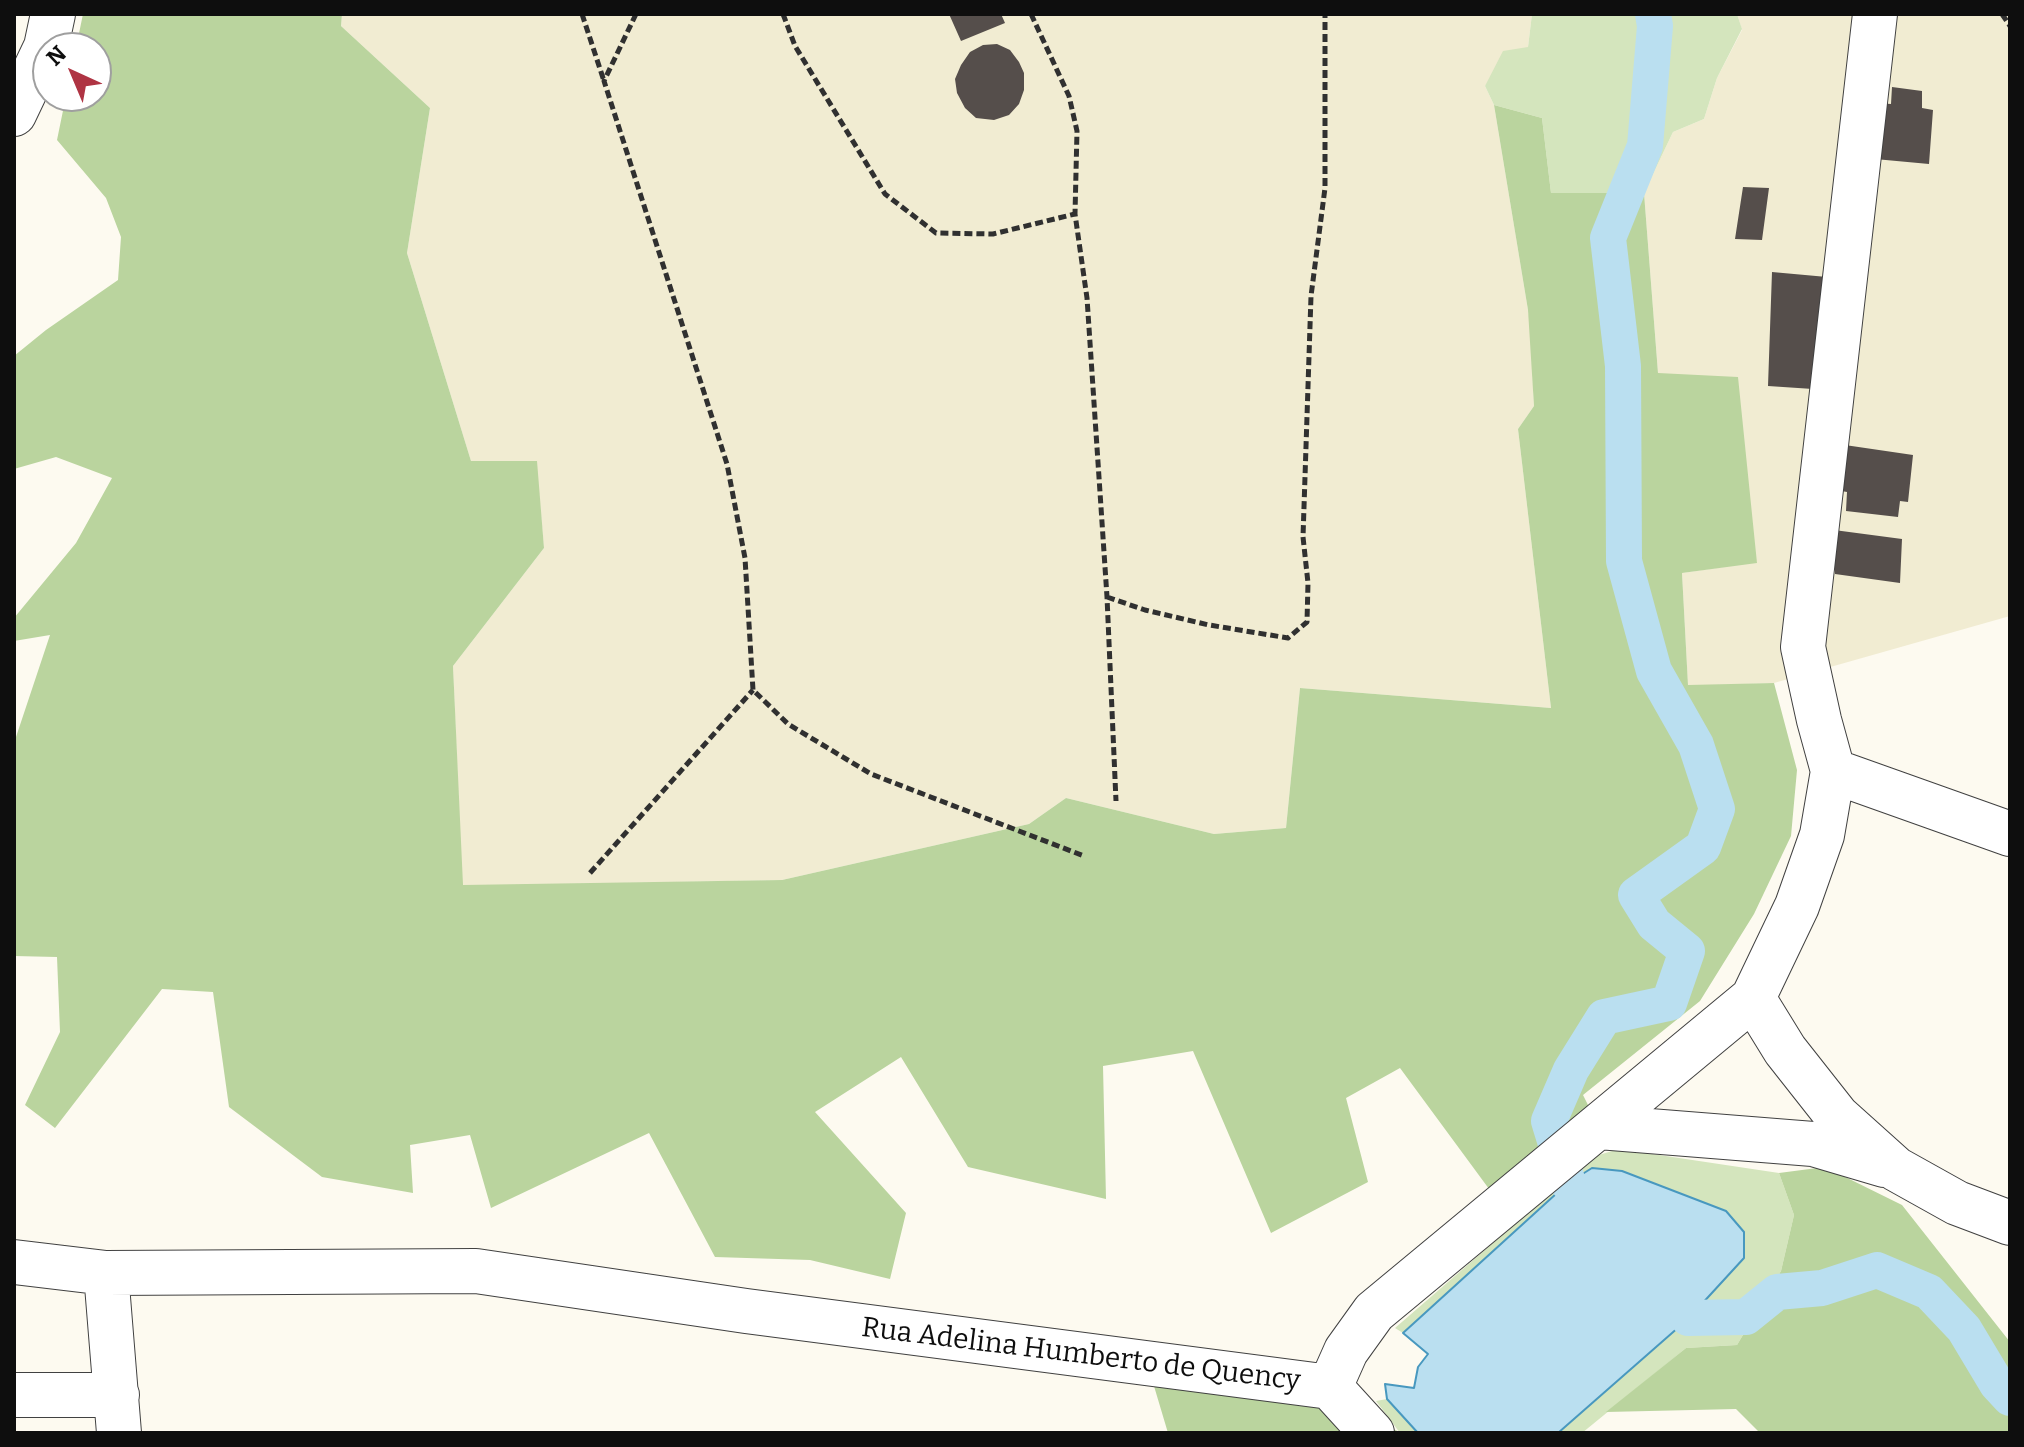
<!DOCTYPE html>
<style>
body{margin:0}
#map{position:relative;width:2024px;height:1447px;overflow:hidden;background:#fdfaf0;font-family:Bitter,serif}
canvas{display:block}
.frame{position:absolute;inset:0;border:16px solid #0e0e0e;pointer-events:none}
.north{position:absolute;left:32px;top:32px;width:80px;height:80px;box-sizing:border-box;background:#fff;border:2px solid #9f9f9f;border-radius:50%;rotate:316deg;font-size:22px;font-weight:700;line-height:32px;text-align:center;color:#0e0e0e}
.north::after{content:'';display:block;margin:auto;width:28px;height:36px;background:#af3443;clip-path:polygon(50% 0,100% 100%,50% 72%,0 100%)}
</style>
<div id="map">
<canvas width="2024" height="1447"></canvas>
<div class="frame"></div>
<div class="north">N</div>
</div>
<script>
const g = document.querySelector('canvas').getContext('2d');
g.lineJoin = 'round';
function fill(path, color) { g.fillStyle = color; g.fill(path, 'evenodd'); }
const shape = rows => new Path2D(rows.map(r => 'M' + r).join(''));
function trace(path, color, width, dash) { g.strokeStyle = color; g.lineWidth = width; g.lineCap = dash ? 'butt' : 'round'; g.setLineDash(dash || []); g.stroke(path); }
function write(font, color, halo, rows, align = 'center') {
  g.font = font + ' Bitter,serif'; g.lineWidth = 8; g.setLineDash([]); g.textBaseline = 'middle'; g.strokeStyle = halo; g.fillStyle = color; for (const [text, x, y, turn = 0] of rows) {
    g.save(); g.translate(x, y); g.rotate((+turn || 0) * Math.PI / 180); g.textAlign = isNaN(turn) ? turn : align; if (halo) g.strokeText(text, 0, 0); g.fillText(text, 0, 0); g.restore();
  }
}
fill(shape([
 [342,14,1532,14,1528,47,1485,86,1494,105,1530,322,1534,406,1518,429,1551,708,1300,688,1286,828,1214,834,1066,798,1029,824,782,880,462,886,453,666,544,548,536,461,471,461,407,253,430,108,341,26],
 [1737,14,2010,14,2010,616,1774,683,1688,686,1682,573,1757,562,1658,373,1644,193,1673,132,1704,119,1717,78,1742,30]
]), '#f1ecd2');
fill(shape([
 [1532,14,1737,14,1742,29,1717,78,1704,119,1673,132,1644,193,1551,193,1542,118,1494,105,1485,86,1503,51,1528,47],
 [1619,1149,1779,1173,1794,1215,1781,1271,1737,1345,1686,1348,1582,1433,1558,1433,1688,1319,1568,1183,1403,1333,1395,1328,1592,1157],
 [1387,1399,1418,1433,1400,1433,1376,1401]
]), '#d4e5bd');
fill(shape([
 [83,14,342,14,341,26,430,108,407,253,471,461,537,461,544,548,453,666,463,885,782,880,1029,824,1066,798,1214,834,1286,828,1300,688,1551,708,1518,429,1534,406,1528,310,1494,105,1542,118,1551,193,1644,193,1658,373,1738,377,1757,563,1682,573,1688,685,1774,683,1797,770,1791,836,1754,914,1700,1001,1583,1095,1593,1115,1492,1193,1400,1068,1346,1098,1368,1182,1271,1233,1193,1051,1103,1066,1106,1199,968,1167,901,1057,815,1112,906,1213,890,1279,810,1260,715,1257,649,1133,491,1208,470,1135,410,1145,413,1193,322,1177,229,1107,213,992,162,989,55,1128,25,1105,60,1032,57,957,14,956,14,743,50,635,14,641,14,618,76,543,112,478,56,457,14,469,14,356,46,330,118,280,121,237,106,198,57,140,66,96,96,96,96,48,76,48],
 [1825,1167,1902,1205,2010,1342,2010,1433,1760,1433,1736,1409,1606,1412,1686,1348,1737,1345,1781,1271,1794,1215,1779,1173],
 [1148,1366,1335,1403,1402,1433,1168,1433]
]), '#bad49e');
const water = shape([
 [1592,1168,1622,1171,1726,1211,1744,1232,1744,1258,1688,1319,1558,1433,1418,1433,1387,1399,1385,1384,1414,1388,1418,1367,1428,1354,1403,1333,1568,1183,1592,1168]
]);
fill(water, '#badff0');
trace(water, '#4898bf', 2);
trace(shape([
 [1568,1183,1549,1121,1571,1070,1604,1017,1669,1003,1687,951,1654,924,1636,895,1703,847,1717,809,1696,745,1654,671,1624,561,1623,366,1608,238,1645,146,1655,26,1653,14],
 [1688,1318,1746,1317,1777,1292,1822,1288,1877,1270,1929,1292,1964,1329,1997,1384,2010,1398]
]), '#badff0', 36);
fill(shape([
 [949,14,1001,14,1005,23,961,41],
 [997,44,1010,50,1019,62,1024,73,1024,90,1019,104,1009,115,994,120,976,118,965,108,957,93,955,79,961,65,970,52,983,45],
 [1892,87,1922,91,1922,108,1933,110,1929,164,1875,159,1878,103,1891,104],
 [1743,187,1769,188,1762,240,1735,239],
 [1772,272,1838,278,1828,390,1768,386],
 [1838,444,1913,455,1908,502,1900,501,1898,517,1846,511,1847,492,1836,490],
 [1834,530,1902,539,1900,583,1835,574]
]), '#554e4b');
const minor = shape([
 [14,114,46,47,53,14],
 [1833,771,2010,834],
 [1753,998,1785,1050,1837,1116,1896,1169,1957,1203,2010,1223],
 [1599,1127,1813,1144,1884,1165],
 [14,1262,106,1273,476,1271,746,1311,1330,1387],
 [106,1273,119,1433],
 [1330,1387,1346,1351,1374,1312,1753,998,1797,906,1822,835,1833,771,1819,720,1803,647,1875,14],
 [1330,1387,1372,1433],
 [14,1395,117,1395]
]);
trace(minor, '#414141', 46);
trace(shape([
 [582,14,604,81],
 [636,14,604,81,727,464,745,558,753,690,788,724,871,774,1084,856],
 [783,14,795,46,885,194,936,233,993,234,1075,214],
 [1031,14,1069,96,1077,131,1075,214,1087,298,1107,597,1116,801],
 [2002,14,2010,26],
 [1107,597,1145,610,1209,625,1288,638,1307,622,1308,583,1303,537,1311,296,1325,188,1325,14],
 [590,873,753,690]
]), '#303030', 5, [8, 4]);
trace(minor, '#fff', 44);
write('28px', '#0e0e0e', '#fff', [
 ["Rua Adelina Humberto de Quency",1081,1355,7]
]);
</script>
